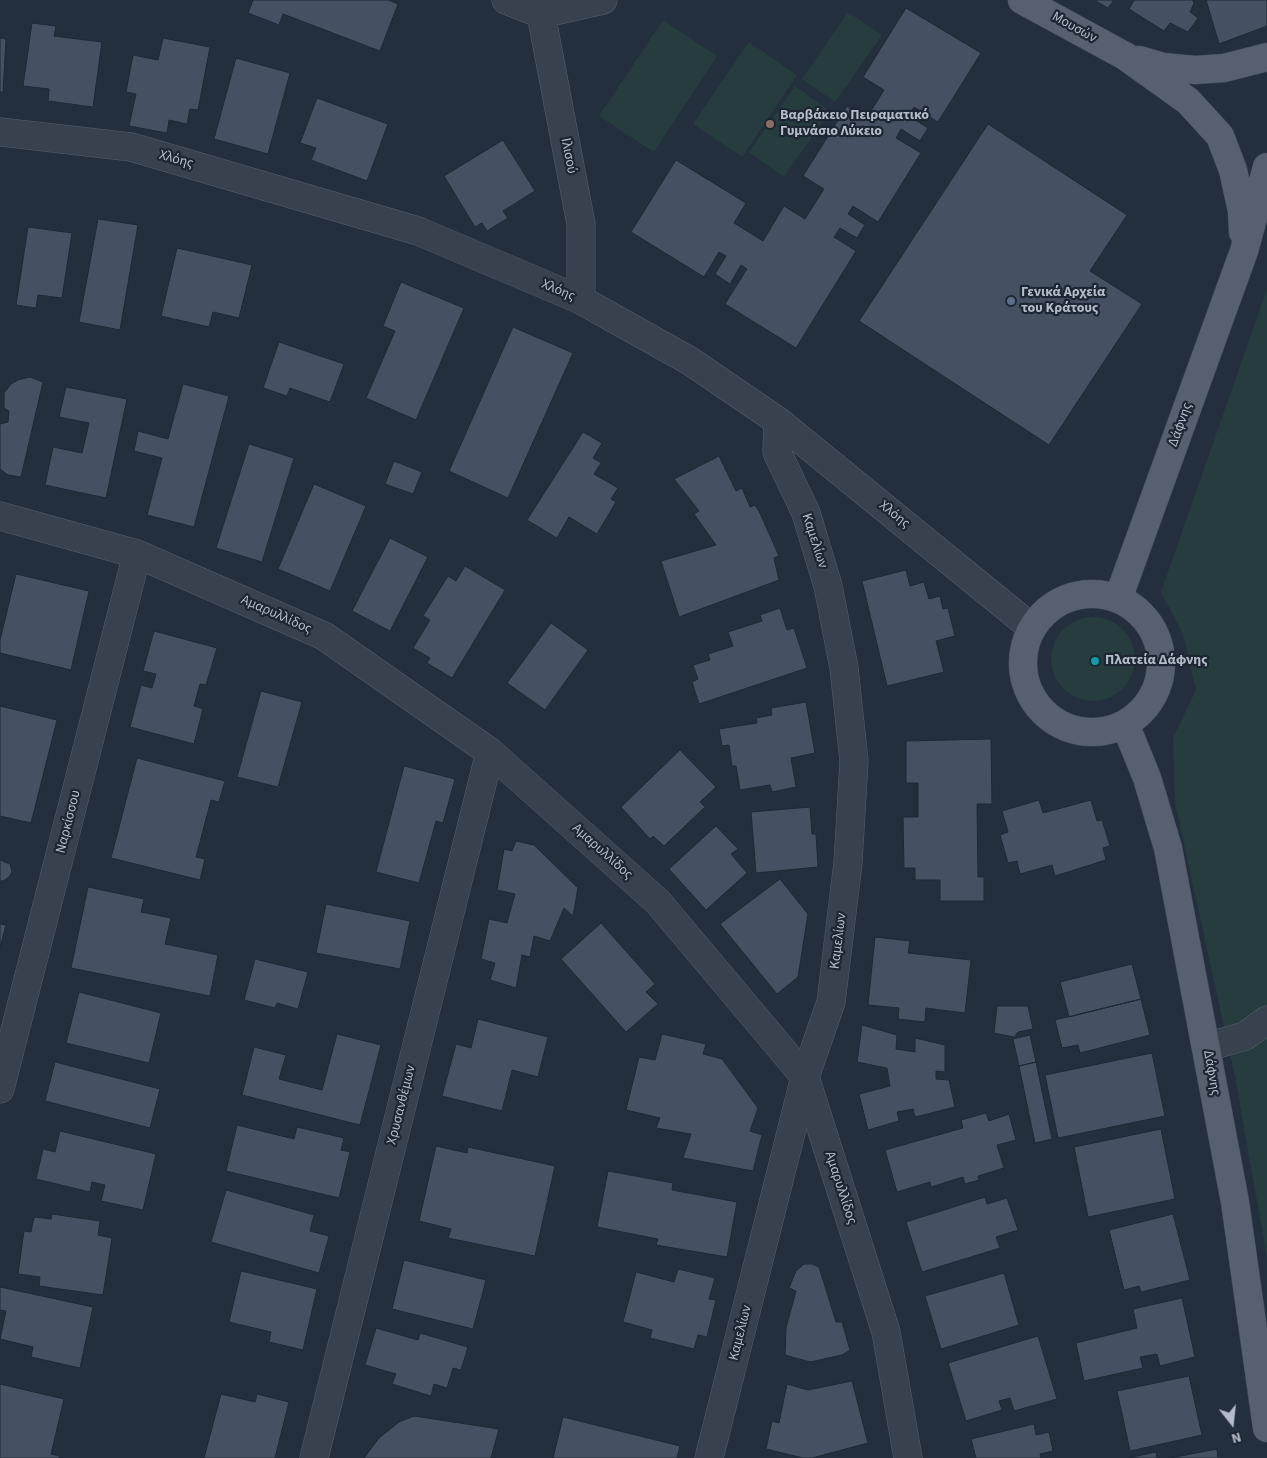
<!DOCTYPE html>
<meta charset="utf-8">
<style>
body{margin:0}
#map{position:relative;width:1267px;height:1458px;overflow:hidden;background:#242f3e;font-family:"Source Sans 3",sans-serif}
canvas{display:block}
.north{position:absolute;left:1207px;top:1398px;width:50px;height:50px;-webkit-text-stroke:4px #1d2633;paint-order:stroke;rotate:164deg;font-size:14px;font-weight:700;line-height:20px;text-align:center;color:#b4bcc9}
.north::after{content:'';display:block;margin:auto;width:18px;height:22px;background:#b4bcc9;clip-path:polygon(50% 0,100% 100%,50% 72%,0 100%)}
</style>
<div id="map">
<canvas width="1267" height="1458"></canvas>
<div class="north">N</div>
</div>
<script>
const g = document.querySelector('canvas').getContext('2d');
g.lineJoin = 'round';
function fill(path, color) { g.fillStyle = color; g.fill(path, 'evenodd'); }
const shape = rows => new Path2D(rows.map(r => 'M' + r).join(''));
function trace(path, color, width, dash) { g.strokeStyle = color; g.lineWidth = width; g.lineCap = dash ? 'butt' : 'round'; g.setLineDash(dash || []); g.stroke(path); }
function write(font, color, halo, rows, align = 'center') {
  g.font = font + ' "Source Sans 3",sans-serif'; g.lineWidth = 4.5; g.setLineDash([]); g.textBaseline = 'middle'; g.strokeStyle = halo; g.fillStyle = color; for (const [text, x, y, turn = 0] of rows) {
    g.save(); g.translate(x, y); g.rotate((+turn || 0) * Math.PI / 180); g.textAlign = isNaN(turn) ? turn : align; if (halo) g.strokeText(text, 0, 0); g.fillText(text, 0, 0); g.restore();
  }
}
fill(shape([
 [848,12,882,35,835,102,802,79],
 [663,20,717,56,654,152,599,116],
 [749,42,797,75,742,157,693,124],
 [795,86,830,111,784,177,749,152],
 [1267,289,1267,1258,1235,1077,1175,803,1173,738,1196,690,1183,634,1161,592],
 '1051 659a42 42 0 1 1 84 0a42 42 0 1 1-84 0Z'
]), '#263c3f');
const building = shape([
 [253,0,388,0,398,4,380,51,283,14,279,25,248,13,253,0],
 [1094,0,1114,0,1108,8,1094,0],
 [1134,0,1193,0,1194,3,1190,12,1198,18,1188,32,1170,23,1164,31,1129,9,1134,0],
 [1206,0,1267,0,1267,26,1219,44,1206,0],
 [906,8,981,53,938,122,914,107,909,116,928,128,920,141,901,129,896,138,921,153,878,222,853,206,848,214,865,225,857,238,840,228,834,237,856,251,796,348,725,304,747,269,741,265,730,284,715,274,726,256,719,252,704,277,631,232,676,160,746,203,734,223,763,241,784,206,805,219,824,189,803,176,847,106,866,119,884,90,863,77,906,8],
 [32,23,56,26,54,36,102,42,93,107,48,101,49,89,23,86,32,23],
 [0,38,6,39,3,92,0,92,0,38],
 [163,38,210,47,198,110,190,109,187,124,169,120,167,133,129,126,136,94,126,92,133,55,158,60,163,38],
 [236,58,290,73,268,154,214,139,236,58],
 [317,98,388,124,367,181,311,160,316,148,300,143,317,98],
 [988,124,1127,215,1090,271,1142,304,1049,445,859,321,988,124],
 [503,140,535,191,503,211,508,218,487,231,482,223,475,227,444,176,503,140],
 [98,219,138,225,120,330,79,322,98,219],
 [28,227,72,233,62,298,38,295,36,308,16,305,28,227],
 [177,248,252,265,239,318,213,312,209,327,161,316,177,248],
 [401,282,464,308,416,420,366,398,395,331,383,326,401,282],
 [513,327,573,353,508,498,449,471,513,327],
 [279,342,344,364,330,402,290,388,287,396,263,388,279,342],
 [30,377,43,382,21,477,8,475,0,469,0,424,8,422,9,411,4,408,4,393,11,384,18,380,30,377],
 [183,384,229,396,194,527,147,515,162,458,134,451,138,431,168,439,183,384],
 [66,387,127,399,106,498,45,485,53,447,82,453,89,423,59,417,66,387],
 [583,432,602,443,593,458,601,463,594,474,618,488,611,499,616,502,597,534,569,517,557,538,527,520,583,432],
 [249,444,294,458,262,562,216,548,249,444],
 [719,456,736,491,742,488,750,507,755,505,759,511,779,556,774,558,779,580,679,617,661,561,716,545,694,514,699,511,674,479,719,456],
 [394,461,422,472,413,494,385,484,394,461],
 [314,484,366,506,330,591,278,569,314,484],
 [390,538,428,557,390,631,352,611,390,538],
 [465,566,505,590,452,678,427,663,430,658,413,648,430,620,423,616,448,576,456,581,465,566],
 [906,570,910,586,924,582,929,599,940,596,943,609,948,608,955,636,936,641,944,672,887,686,862,581,906,570],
 [16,574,89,591,71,670,0,653,0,640,16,574],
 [780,608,787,630,794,628,807,668,699,704,692,682,698,679,693,665,710,660,708,654,733,646,728,632,762,621,760,615,780,608],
 [551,623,588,650,545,710,507,683,551,623],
 [154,631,217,648,206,685,200,684,194,706,203,709,194,744,130,727,141,685,152,688,156,674,143,671,154,631],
 [261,691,302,702,278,787,237,777,261,691],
 [806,702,815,753,791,758,796,787,772,792,770,785,740,790,736,766,732,766,729,745,722,746,719,729,757,723,756,718,772,715,771,708,806,702],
 [0,706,57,720,31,823,0,816,0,706],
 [991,739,992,804,977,804,978,877,984,877,984,901,940,901,940,880,915,880,915,868,904,868,903,817,918,817,918,783,906,783,906,741,991,739],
 [680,750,716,787,700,802,705,807,664,846,653,836,650,839,621,807,680,750],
 [137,758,225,781,219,802,211,800,196,857,205,859,200,880,111,858,137,758],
 [404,766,455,779,443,823,436,821,419,883,376,872,404,766],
 [1039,800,1043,813,1091,800,1097,821,1102,820,1110,846,1103,848,1106,860,1055,876,1052,865,1020,874,1017,861,1008,863,1000,835,1008,832,1002,811,1039,800],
 [810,807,812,834,816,834,818,867,756,873,751,812,810,807],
 [716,826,738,849,731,854,747,873,706,910,669,869,716,826],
 [516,841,534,845,578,888,573,916,564,908,550,941,534,936,530,957,522,955,516,988,490,980,495,963,481,959,489,919,507,923,515,894,497,890,504,849,512,851,516,841],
 [0,860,10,864,12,872,9,877,3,881,0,881,0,860],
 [780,879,808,914,798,977,777,994,720,924,780,879],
 [88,887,144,899,141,912,171,918,165,944,218,955,210,996,71,968,88,887],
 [326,904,410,921,400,969,316,953,326,904],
 [601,923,655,984,646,992,658,1004,626,1032,561,959,601,923],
 [0,924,6,925,0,948,0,924],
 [875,937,910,941,908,953,971,960,965,1013,926,1008,925,1022,898,1019,899,1008,868,1005,875,937],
 [255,959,308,972,298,1009,277,1003,275,1008,244,1000,255,959],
 [1132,964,1141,999,1069,1017,1060,982,1132,964],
 [79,992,161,1013,149,1063,66,1043,79,992],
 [1141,999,1150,1035,1080,1053,1078,1045,1062,1048,1055,1020,1141,999],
 [997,1006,1028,1006,1033,1029,1018,1032,1014,1037,994,1033,997,1006],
 [478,1019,548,1037,538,1077,512,1070,502,1111,442,1096,456,1044,471,1048,478,1019],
 [862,1025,897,1035,896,1049,915,1052,915,1038,945,1045,945,1072,936,1071,936,1079,949,1080,955,1107,915,1117,913,1109,897,1112,899,1121,868,1130,859,1094,890,1086,887,1068,857,1062,862,1025],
 [337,1034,381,1045,360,1125,242,1095,254,1047,286,1055,279,1079,322,1090,337,1034],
 [662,1034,706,1044,703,1054,722,1059,758,1108,750,1131,762,1135,753,1171,683,1158,691,1134,656,1128,660,1118,626,1110,639,1057,655,1060,662,1034],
 [1030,1035,1036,1062,1019,1066,1013,1039,1030,1035],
 [1152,1053,1165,1116,1058,1138,1045,1075,1152,1053],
 [55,1062,160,1089,150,1128,45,1101,55,1062],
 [1036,1062,1052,1139,1035,1143,1019,1066,1036,1062],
 [986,1113,989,1121,1009,1114,1016,1140,997,1145,1004,1168,978,1176,979,1180,965,1184,963,1177,931,1187,930,1182,897,1192,885,1150,963,1128,961,1120,986,1113],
 [237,1125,294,1139,297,1127,344,1138,341,1150,350,1152,339,1198,226,1171,237,1125],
 [1161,1129,1175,1199,1088,1217,1074,1147,1161,1129],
 [60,1131,156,1154,143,1210,101,1201,105,1185,92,1182,90,1192,36,1179,43,1149,55,1152,60,1131],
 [436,1146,467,1153,468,1147,555,1166,535,1256,448,1238,451,1229,419,1221,436,1146],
 [608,1171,673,1183,672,1190,737,1202,727,1257,656,1245,658,1239,597,1227,608,1171],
 [226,1190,314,1215,310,1231,329,1236,319,1273,211,1242,226,1190],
 [985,1197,987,1204,1007,1198,1018,1230,996,1237,1000,1248,922,1272,906,1222,985,1197],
 [52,1214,100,1221,98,1235,112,1238,103,1295,39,1286,40,1277,18,1274,24,1231,31,1232,34,1217,51,1219,52,1214],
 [1173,1214,1190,1280,1141,1292,1139,1286,1124,1290,1109,1230,1173,1214],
 [404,1260,486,1280,473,1329,392,1309,404,1260],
 [804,1264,812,1264,819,1267,836,1322,842,1322,850,1350,842,1355,810,1362,785,1355,786,1328,796,1291,789,1288,796,1271,804,1264],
 [678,1269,715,1278,709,1299,716,1300,707,1337,698,1335,694,1349,650,1338,652,1330,623,1322,636,1272,674,1282,678,1269],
 [241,1271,317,1289,303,1350,269,1342,271,1332,229,1322,241,1271],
 [1004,1273,1019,1325,941,1349,925,1296,1004,1273],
 [0,1287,93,1307,80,1368,31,1357,33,1347,0,1339,6,1311,0,1310,0,1287],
 [1182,1298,1195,1357,1160,1366,1157,1354,1140,1357,1143,1368,1084,1381,1076,1343,1137,1328,1133,1309,1182,1298],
 [376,1328,418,1340,420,1333,468,1347,461,1370,453,1368,447,1388,434,1384,431,1396,392,1384,396,1374,365,1365,376,1328],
 [1038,1336,1057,1399,1014,1411,1010,1398,999,1401,1002,1410,966,1421,948,1363,1038,1336],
 [1189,1376,1202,1435,1130,1451,1117,1391,1189,1376],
 [852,1381,868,1443,812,1458,803,1458,766,1449,772,1421,779,1423,787,1384,808,1390,852,1381],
 [0,1384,64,1399,51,1454,60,1456,59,1458,0,1458,0,1384],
 [221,1394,255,1402,257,1394,289,1402,275,1458,204,1458,221,1394],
 [414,1416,499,1429,491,1458,364,1458,379,1438,399,1422,414,1416],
 [563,1417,680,1446,677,1458,553,1458,563,1417],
 [1034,1424,1036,1435,1049,1432,1053,1451,1040,1454,1041,1458,976,1458,971,1439,1034,1424],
 [1217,1449,1218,1458,1170,1458,1217,1449],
 [1156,1452,1157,1458,1128,1458,1156,1452]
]);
fill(building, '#455162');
trace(building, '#1f2835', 1);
const minor = shape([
 [506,0,541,14,603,0],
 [541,14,581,224,581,300],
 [0,132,131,147,418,231,581,300,690,361,778,421,1032,628],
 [0,516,137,554,324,636,490,752,658,902,805,1077,886,1332,908,1458],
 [1207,1047,1245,1036,1267,1020],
 [0,1089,137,554],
 [314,1458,490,752],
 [709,1458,805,1077,831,1002,848,863,854,761,844,668,828,586,806,513,777,452,778,421]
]);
const major = shape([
 [1022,0,1125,56,1188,101,1220,136,1233,170,1242,211,1243,232],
 [1139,60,1163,67,1195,70,1224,68,1267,57],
 '1023 663a69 69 0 1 1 138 0a69 69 0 1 1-138 0Z',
 [1118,599,1244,251,1267,167],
 [1125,724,1147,778,1168,848,1235,1202,1267,1428]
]);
trace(minor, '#565f6c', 29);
trace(major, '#414a57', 29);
trace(minor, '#38414e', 28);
trace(major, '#56606e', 28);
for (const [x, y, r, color] of [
 [770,124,5,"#8d6e63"],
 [1011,301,5,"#5c6f8a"],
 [1095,661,5,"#0f9aa8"]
]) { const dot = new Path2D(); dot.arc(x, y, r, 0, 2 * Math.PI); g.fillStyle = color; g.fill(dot); trace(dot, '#1d2633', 2); }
write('14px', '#b4bcc9', '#1d2633', [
 ["Μουσών",1074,28,29],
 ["Ιλισού",568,156,79],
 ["Χλόης",176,160,16],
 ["Χλόης",558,291,23],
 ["Δάφνης",1181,425,-70],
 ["Χλόης",894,515,39],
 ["Καμελίων",814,541,72],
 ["Αμαρυλλίδος",276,615,24],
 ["Ναρκίσσου",69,822,-76],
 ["Αμαρυλλίδος",602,852,42],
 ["Καμελίων",839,941,-83],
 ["Δάφνης",1211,1073,80],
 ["Χρυσανθέμων",402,1105,-76],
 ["Αμαρυλλίδος",840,1188,72],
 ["Καμελίων",741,1333,-76]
]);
write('bold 14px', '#b4bcc9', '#1d2633', [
 ["Βαρβάκειο Πειραματικό",780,116],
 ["Γυμνάσιο Λύκειο",780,132],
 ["Γενικά Αρχεία",1021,293],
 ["του Κράτους",1021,309],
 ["Πλατεία Δάφνης",1105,661]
], 'left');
</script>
